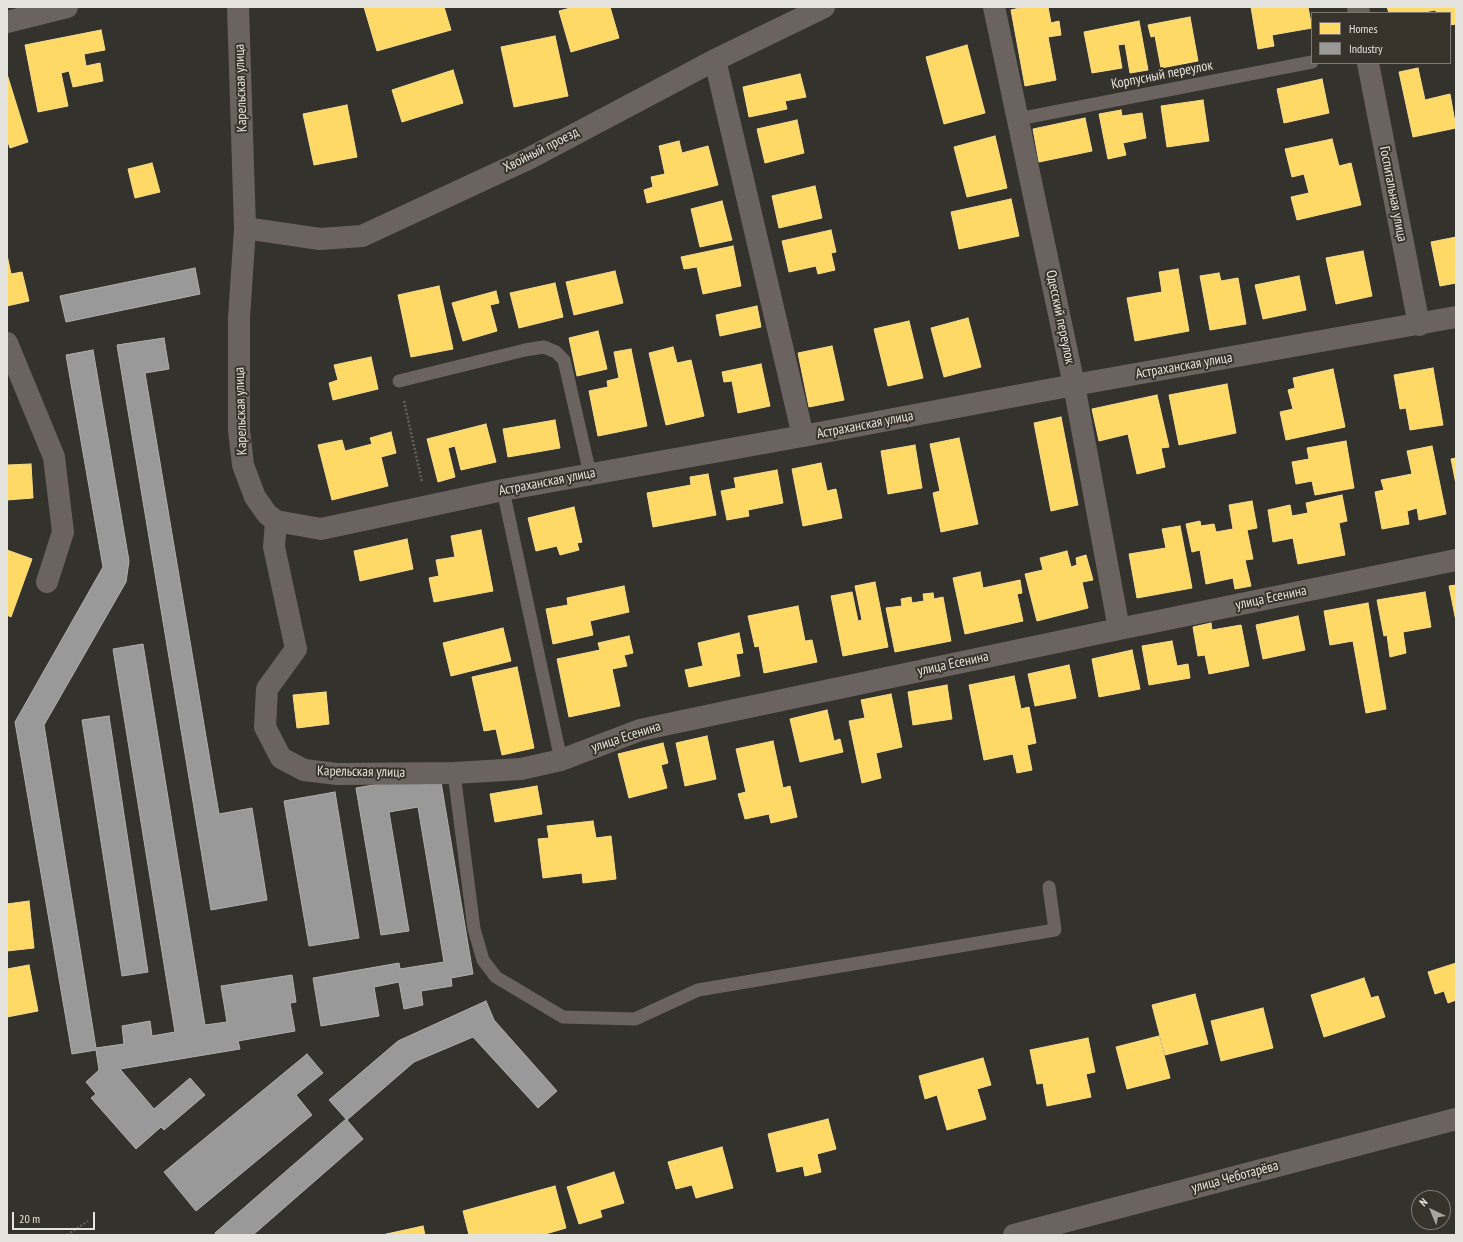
<!DOCTYPE html>
<meta charset="utf-8">
<style>
body{margin:0}
#map{position:relative;width:1463px;height:1242px;overflow:hidden;background:#34322d;font-family:"PT Sans Narrow",sans-serif}
canvas{display:block}
.frame{position:absolute;inset:0;border:8px solid #e5e3dd;pointer-events:none}
.legend{position:absolute;left:1311px;top:12px;width:140px;height:52px;box-sizing:border-box;background:#37332a;border:1px solid #7d7972;margin:0;padding:5px 7px;list-style:none;font-size:12px;color:#e5e3dd}
.legend li{display:flex;align-items:center;gap:8px;height:20px}
.legend b{width:20px;border:1px solid #7d7972}
.north{position:absolute;left:1411px;top:1190px;width:40px;height:40px;box-sizing:border-box;background:#37332a;border:1px solid #7d7972;border-radius:50%;rotate:316deg;font-size:11px;font-weight:700;line-height:16px;text-align:center;color:#e5e3dd}
.north::after{content:'';display:block;margin:auto;width:14px;height:18px;background:#a7a59f;clip-path:polygon(50% 0,100% 100%,50% 72%,0 100%)}
.scale{position:absolute;left:12px;top:1212px;width:83px;height:18px;box-sizing:border-box;border:2px solid #e5e3dd;border-top:0;padding-left:5px;font-size:12px;line-height:14px;white-space:nowrap;color:#e5e3dd;-webkit-text-stroke:3px #37332a;paint-order:stroke}
</style>
<div id="map">
<canvas width="1463" height="1242"></canvas>
<div class="frame"></div>
<ul class="legend">
<li><b style="height:11px;background:#ffd966"></b>Homes</li>
<li><b style="height:11px;background:#999"></b>Industry</li>
</ul>
<div class="north">N</div>
<div class="scale">20 m</div>
</div>
<script>
const g = document.querySelector('canvas').getContext('2d');
g.lineJoin = 'round';
function fill(path, color) { g.fillStyle = color; g.fill(path, 'evenodd'); }
const shape = rows => new Path2D(rows.map(r => 'M' + r).join(''));
function trace(path, color, width, dash) { g.strokeStyle = color; g.lineWidth = width; g.lineCap = dash ? 'butt' : 'round'; g.setLineDash(dash || []); g.stroke(path); }
function write(font, color, halo, rows, align = 'center') {
  g.font = font + ' "PT Sans Narrow",sans-serif'; g.lineWidth = 4; g.setLineDash([]); g.textBaseline = 'middle'; g.strokeStyle = halo; g.fillStyle = color; for (const [text, x, y, turn = 0] of rows) {
    g.save(); g.translate(x, y); g.rotate((+turn || 0) * Math.PI / 180); g.textAlign = isNaN(turn) ? turn : align; if (halo) g.strokeText(text, 0, 0); g.fillText(text, 0, 0); g.restore();
  }
}
const homes = shape([
 [364,7,444,7,451,30,377,51,364,7],
 [574,7,610,7,619,38,571,52,559,11,574,7],
 [1024,7,1048,7,1051,23,1059,21,1061,35,1048,37,1056,80,1025,86,1011,10,1024,7],
 [1251,7,1308,7,1312,28,1272,35,1274,46,1258,49,1251,7],
 [1387,7,1456,7,1456,24,1450,25,1450,13,1436,13,1436,10,1418,13,1389,13,1387,7],
 [1190,17,1198,61,1161,68,1155,36,1151,37,1148,25,1190,17],
 [1139,21,1148,70,1130,73,1125,44,1118,45,1122,68,1092,73,1084,32,1139,21],
 [101,30,105,50,84,54,86,66,100,63,103,81,73,87,69,71,61,73,68,106,38,112,25,45,101,30],
 [555,36,568,96,514,107,501,47,555,36],
 [967,45,985,113,944,124,926,57,967,45],
 [1418,68,1425,100,1450,94,1456,128,1413,137,1399,72,1418,68],
 [453,70,463,103,402,122,392,90,453,70],
 [7,74,28,142,10,148,7,139,7,74],
 [800,74,806,97,785,101,787,109,749,117,743,87,800,74],
 [1322,79,1329,113,1284,123,1277,89,1322,79],
 [1203,100,1209,141,1167,147,1161,106,1203,100],
 [347,105,357,157,314,165,303,114,347,105],
 [1121,110,1122,116,1142,113,1146,138,1123,143,1126,155,1108,159,1099,114,1121,110],
 [1085,118,1092,151,1039,162,1033,129,1085,118],
 [797,120,804,153,765,163,757,129,797,120],
 [995,136,1007,188,967,197,954,147,995,136],
 [1332,139,1339,166,1351,163,1361,205,1297,220,1291,197,1309,193,1304,174,1292,177,1285,149,1332,139],
 [679,141,682,153,708,146,718,185,647,203,644,190,653,187,651,177,665,174,659,146,679,141],
 [152,163,160,192,135,198,128,169,152,163],
 [815,186,822,218,779,228,772,196,815,186],
 [1011,199,1019,236,959,249,951,212,1011,199],
 [722,201,732,240,700,247,691,209,722,201],
 [831,230,836,252,831,253,835,270,818,274,816,266,789,272,782,241,831,230],
 [1456,237,1456,283,1440,286,1431,242,1456,237],
 [733,246,741,286,703,294,697,267,684,269,681,257,733,246],
 [1363,251,1372,296,1336,304,1326,258,1363,251],
 [7,255,11,274,22,272,29,301,7,306,7,255],
 [1178,269,1189,331,1135,341,1127,298,1162,292,1159,272,1178,269],
 [615,271,623,303,574,315,566,282,615,271],
 [1219,273,1221,281,1238,278,1246,324,1210,330,1200,276,1219,273],
 [1299,276,1306,310,1263,319,1255,285,1299,276],
 [555,283,563,317,519,328,510,293,555,283],
 [439,286,453,349,411,357,398,295,439,286],
 [496,291,499,303,490,305,497,331,463,341,452,303,496,291],
 [757,306,761,327,720,336,716,315,757,306],
 [968,318,981,367,944,377,931,328,968,318],
 [909,321,923,378,888,386,874,329,909,321],
 [598,331,607,369,577,376,569,338,598,331],
 [832,346,844,400,809,407,798,353,832,346],
 [673,347,677,363,691,360,704,416,666,425,649,353,673,347],
 [631,349,647,426,598,436,589,391,608,387,607,381,619,378,614,352,631,349],
 [371,357,378,389,333,400,329,383,338,380,334,365,371,357],
 [761,364,770,406,738,413,732,381,724,382,722,372,761,364],
 [1433,368,1443,425,1410,430,1406,408,1400,409,1394,375,1433,368],
 [1333,369,1345,427,1286,440,1280,412,1293,409,1288,390,1295,388,1293,378,1333,369],
 [1227,384,1236,433,1179,445,1169,395,1227,384],
 [1157,395,1169,447,1161,448,1165,467,1137,474,1128,434,1099,441,1092,409,1157,395],
 [1061,417,1078,505,1051,511,1034,423,1061,417],
 [555,420,560,448,508,457,503,429,555,420],
 [486,424,496,462,461,470,455,446,448,448,455,477,438,482,427,439,486,424],
 [391,432,396,453,381,457,388,486,332,500,318,445,342,440,345,451,372,444,370,438,391,432],
 [959,438,978,524,941,532,933,493,940,491,930,444,959,438],
 [1346,441,1354,488,1315,495,1312,481,1296,484,1292,462,1309,459,1307,448,1346,441],
 [915,445,922,488,888,494,881,451,915,445],
 [1432,446,1446,514,1419,520,1417,508,1407,511,1409,524,1382,529,1375,492,1384,490,1381,480,1412,474,1407,451,1432,446],
 [1456,458,1456,484,1451,459,1456,458],
 [821,463,827,491,836,489,842,518,803,526,792,469,821,463],
 [31,464,33,498,7,500,7,465,31,464],
 [777,470,783,503,748,510,749,516,727,520,721,491,736,488,734,478,777,470],
 [708,474,716,515,653,527,647,493,691,485,690,477,708,474],
 [1342,495,1347,521,1339,523,1345,555,1298,564,1293,538,1273,542,1268,510,1290,505,1292,516,1308,513,1306,503,1342,495],
 [1252,501,1257,528,1247,530,1253,559,1245,560,1251,586,1235,589,1233,578,1206,584,1200,550,1192,552,1186,524,1200,521,1201,526,1214,524,1216,532,1233,529,1229,505,1252,501],
 [574,507,582,542,577,543,579,550,560,555,557,546,536,551,528,518,574,507],
 [1180,526,1192,588,1137,598,1129,554,1166,548,1162,529,1180,526],
 [481,530,493,591,434,602,429,578,439,576,436,560,455,557,451,536,481,530],
 [407,539,413,569,360,581,354,551,407,539],
 [7,550,32,559,11,617,7,615,7,550],
 [1067,551,1071,567,1077,565,1076,558,1086,555,1093,580,1082,582,1088,608,1037,621,1025,574,1043,570,1040,558,1067,551],
 [980,572,983,588,1020,580,1022,593,1017,594,1023,621,965,634,953,578,980,572],
 [875,582,888,647,843,656,831,596,852,592,858,621,862,620,855,586,875,582],
 [1456,585,1456,621,1449,586,1456,585],
 [624,586,629,612,590,621,593,635,553,644,546,609,568,605,567,598,624,586],
 [1425,592,1431,627,1403,632,1406,653,1390,657,1387,635,1384,636,1377,600,1425,592],
 [933,593,934,599,943,597,951,641,895,652,886,608,902,606,901,599,911,597,912,603,924,601,923,594,933,593],
 [1368,603,1386,709,1366,713,1353,641,1330,645,1324,611,1368,603],
 [798,606,805,641,812,640,817,662,764,673,759,646,755,647,748,616,798,606],
 [1298,616,1305,650,1263,659,1256,625,1298,616],
 [1211,623,1212,630,1241,625,1249,666,1209,674,1205,655,1198,656,1193,627,1211,623],
 [503,628,511,661,451,676,443,643,503,628],
 [739,633,743,653,736,654,740,676,689,687,685,670,703,666,698,643,739,633],
 [629,636,633,653,624,655,627,666,612,669,620,706,569,717,557,659,600,650,598,643,629,636],
 [1172,641,1177,666,1188,664,1190,678,1149,685,1142,646,1172,641],
 [1132,650,1140,689,1099,697,1092,659,1132,650],
 [1069,665,1076,698,1035,706,1028,674,1069,665],
 [517,667,534,748,502,755,496,729,484,731,472,677,517,667],
 [1014,676,1021,709,1029,707,1036,743,1027,745,1032,770,1017,773,1013,754,984,760,969,685,1014,676],
 [947,685,952,719,913,725,908,692,947,685],
 [326,692,329,724,297,728,293,695,326,692],
 [891,694,902,747,876,753,881,778,862,783,849,721,865,718,861,700,891,694],
 [827,710,834,741,840,739,843,752,800,762,790,719,827,710],
 [707,736,716,779,685,786,676,743,707,736],
 [773,741,783,788,790,786,797,817,771,823,769,814,745,819,738,794,746,792,736,749,773,741],
 [663,743,668,763,661,765,667,788,629,798,618,754,663,743],
 [537,786,542,814,495,822,490,794,537,786],
 [593,821,596,838,611,836,616,879,583,883,582,873,543,878,538,839,549,838,547,826,593,821],
 [29,901,34,948,7,951,7,904,29,901],
 [1456,963,1456,1000,1448,1003,1444,991,1435,994,1428,972,1456,963],
 [29,965,38,1011,7,1017,7,969,29,965],
 [1364,978,1371,998,1378,996,1385,1017,1324,1037,1311,995,1364,978],
 [1195,994,1208,1044,1165,1055,1152,1005,1195,994],
 [1263,1008,1273,1048,1221,1061,1211,1021,1263,1008],
 [1159,1036,1170,1078,1127,1089,1116,1047,1159,1036],
 [1088,1038,1095,1072,1086,1074,1091,1097,1047,1106,1043,1083,1037,1084,1030,1050,1088,1038],
 [983,1058,991,1085,977,1089,986,1119,947,1130,937,1095,925,1099,919,1076,983,1058],
 [828,1119,836,1149,817,1154,821,1172,805,1176,803,1166,777,1172,768,1134,828,1119],
 [722,1147,733,1188,696,1198,692,1185,676,1189,668,1162,722,1147],
 [614,1172,624,1203,600,1210,602,1217,579,1224,567,1187,614,1172],
 [555,1186,566,1228,542,1235,469,1235,463,1211,555,1186],
 [423,1226,425,1235,382,1235,423,1226]
]);
fill(homes, '#ffd966');
trace(homes, '#f7dc8a', 1);
const industry = shape([
 [195,268,200,294,66,322,60,296,195,268],
 [164,338,169,369,145,373,219,814,252,808,267,900,211,910,117,345,164,338],
 [93,350,129,561,126,582,44,725,96,1048,124,1044,122,1026,150,1021,152,1036,175,1032,113,649,143,644,205,1025,227,1022,221,986,292,975,296,1002,290,1003,295,1031,238,1041,240,1049,120,1069,154,1109,190,1078,205,1095,164,1130,161,1127,136,1149,91,1098,96,1094,86,1082,99,1070,96,1050,72,1054,15,722,103,567,66,355,93,350],
 [109,716,148,972,122,976,82,720,109,716],
 [420,777,422,785,441,782,473,974,451,978,452,986,421,991,423,1005,404,1009,399,982,374,987,379,1016,321,1026,313,978,399,963,400,969,444,962,418,807,389,812,409,931,381,935,356,788,420,777],
 [335,792,359,938,309,946,284,801,335,792],
 [486,1001,494,1020,557,1091,538,1108,473,1037,414,1062,347,1120,363,1139,253,1235,216,1235,215,1233,346,1119,329,1100,398,1041,486,1001],
 [307,1054,323,1073,296,1095,312,1115,196,1211,164,1172,307,1054]
]);
fill(industry, '#999');
trace(industry, '#b0afad', 1);
trace(shape([
 [404,401,422,482],
 [67,1235,88,1221]
]), '#65605d', 2.5, [2, 2]);
trace(shape([
 [1018,119,1312,62],
 [399,381,525,350,544,347,556,352,564,360,590,474],
 [503,490,561,760],
 [454,773,474,929,483,960,496,977,563,1017,635,1019,698,990,1055,930,1049,887]
]), '#6b635f', 13);
trace(shape([
 [238,7,245,228,239,318,239,430,243,465,255,497,267,514,276,521,274,547,296,649,267,689,265,727,281,758,304,770,337,774,454,773,521,769,561,760,640,730,1119,629,1456,560],
 [994,7,1074,385,1119,629],
 [1358,7,1359,13],
 [7,22,67,7],
 [715,60,803,436],
 [1368,63,1419,325],
 [245,228,320,239,362,236,530,158,715,60,824,7],
 [7,343,54,457,63,532,47,582],
 [276,521,321,529,503,490,803,436,1074,385,1456,317],
 [1014,1235,1456,1119]
]), '#6b635f', 22);
write('14px', '#e5e3dd', '#37332a', [
 ["Корпусный переулок",1162,75,-11],
 ["Карельская улица",241,88,-92],
 ["Хвойный проезд",541,150,-27],
 ["Госпитальная улица",1393,194,79],
 ["Одесский переулок",1060,317,78],
 ["Астраханская улица",1184,366,-10],
 ["Карельская улица",241,411,-92],
 ["Астраханская улица",865,425,-11],
 ["Астраханская улица",547,482,-11],
 ["улица Есенина",1271,598,-12],
 ["улица Есенина",953,664,-12],
 ["улица Есенина",626,737,-18],
 ["Карельская улица",361,772,1],
 ["улица Чеботарёва",1235,1177,-15]
]);
</script>
